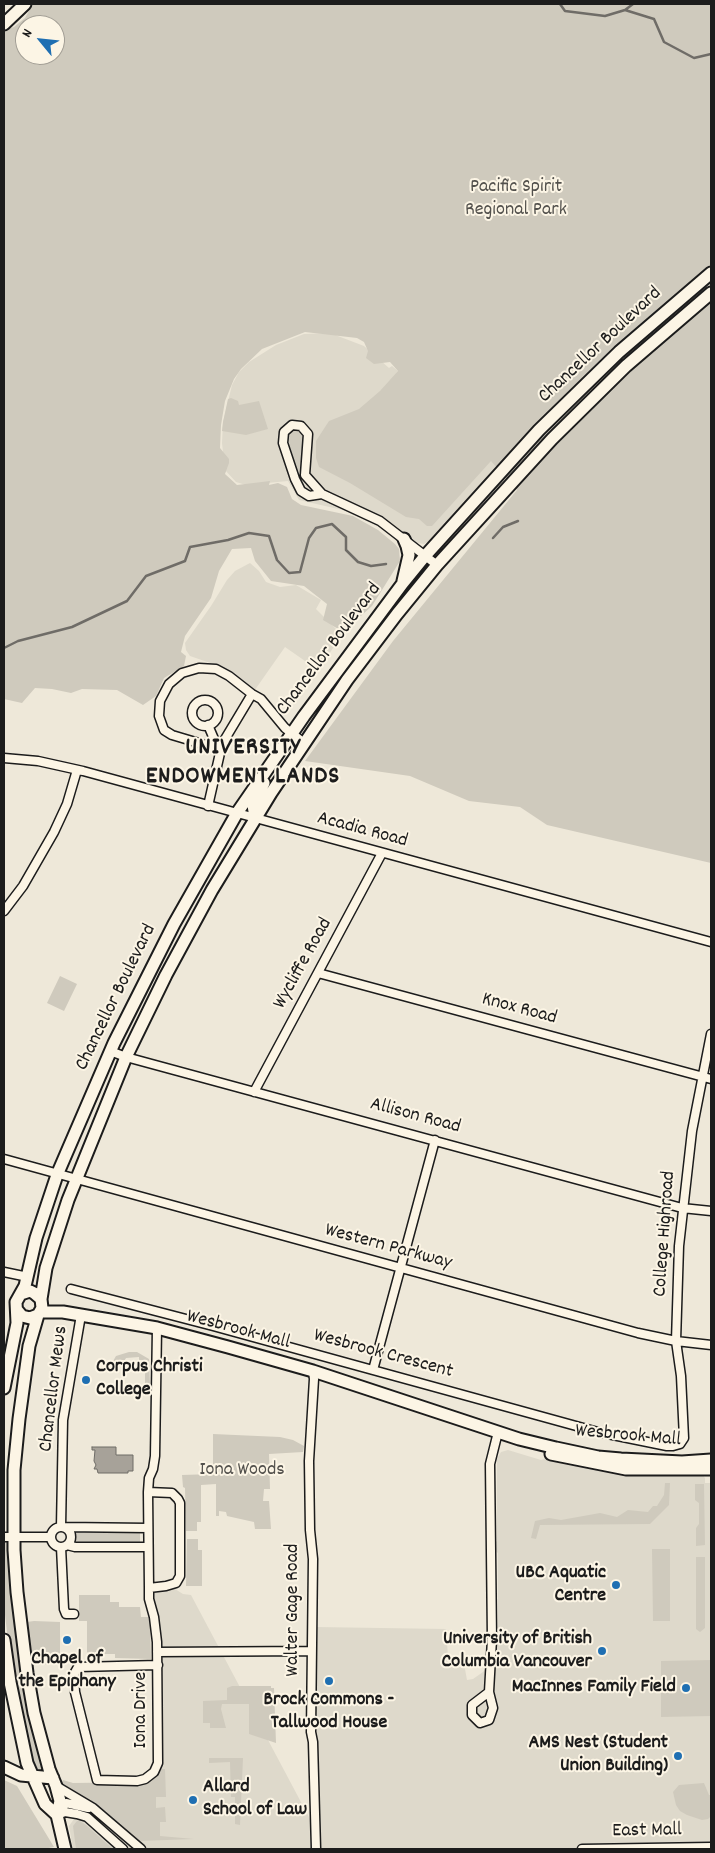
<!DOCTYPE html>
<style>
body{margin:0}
#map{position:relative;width:715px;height:1853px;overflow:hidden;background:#eee8d9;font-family:Dekko,sans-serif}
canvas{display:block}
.frame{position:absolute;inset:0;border:5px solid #1c1c1c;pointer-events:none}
.north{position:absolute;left:15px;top:15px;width:50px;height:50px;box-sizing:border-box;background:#fcf5e5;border:1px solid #a29e95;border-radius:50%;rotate:298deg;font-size:14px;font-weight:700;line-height:20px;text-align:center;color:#1c1c1c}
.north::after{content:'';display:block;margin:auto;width:18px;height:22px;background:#1f6fb2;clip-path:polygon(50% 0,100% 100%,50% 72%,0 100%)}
</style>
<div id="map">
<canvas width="715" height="1853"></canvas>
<div class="frame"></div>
<div class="north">N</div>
</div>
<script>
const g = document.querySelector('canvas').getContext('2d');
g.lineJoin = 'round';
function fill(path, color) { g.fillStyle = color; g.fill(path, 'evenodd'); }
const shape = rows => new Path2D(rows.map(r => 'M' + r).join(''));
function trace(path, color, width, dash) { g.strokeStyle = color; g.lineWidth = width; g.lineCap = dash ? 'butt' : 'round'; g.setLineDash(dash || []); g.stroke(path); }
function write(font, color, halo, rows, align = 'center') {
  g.font = font + ' Dekko,sans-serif'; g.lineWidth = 4; g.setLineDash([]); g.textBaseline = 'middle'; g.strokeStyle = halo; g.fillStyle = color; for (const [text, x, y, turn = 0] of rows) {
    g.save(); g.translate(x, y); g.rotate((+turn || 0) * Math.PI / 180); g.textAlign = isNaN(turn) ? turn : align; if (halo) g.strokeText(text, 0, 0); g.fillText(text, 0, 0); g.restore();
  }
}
fill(shape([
 [330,333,364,346,389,368,392,366,398,371,396,374,497,465,433,539,424,544,401,540,383,526,360,514,299,500,288,481,246,485,236,482,225,470,222,443,223,422,232,385,239,372,249,362,276,345,304,334],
 [250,563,259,571,266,582,280,587,296,585,321,600,316,609,342,635,318,670,285,647,252,694,216,665,190,656,186,650,185,643,211,606,227,580,235,571],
 [508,1450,541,1460,544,1459,568,1465,623,1473,702,1474,705,1478,705,1483,711,1483,711,1849,73,1849,69,1826,74,1819,70,1808,65,1807,70,1806,69,1798,64,1799,64,1795,67,1795,70,1788,61,1785,61,1781,69,1784,141,1784,150,1780,158,1768,161,1645,159,1627,153,1597,154,1593,158,1591,175,1589,183,1594,191,1595,319,1836,317,1743,314,1728,316,1627,446,1629,448,1657,463,1658,467,1680,473,1679,483,1672,488,1666,495,1635,498,1632,498,1553,495,1551,495,1543,497,1541,497,1459,501,1452]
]), '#ded9cb');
fill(shape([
 [33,4,711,4,711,863,547,825,520,807,469,801,410,776,305,761,393,641,517,490,491,461,432,526,427,526,419,519,406,517,350,483,319,467,316,458,316,441,329,421,359,409,380,391,398,371,390,362,374,364,366,358,368,351,364,342,357,338,305,332,262,349,241,369,234,379,225,401,221,425,220,448,229,459,229,463,225,474,237,485,270,481,269,485,278,483,287,487,292,499,301,505,353,516,378,530,395,544,399,549,400,561,372,606,353,623,340,630,323,620,327,604,304,586,271,581,255,561,251,548,232,549,219,571,211,598,185,636,181,652,186,656,184,666,164,678,156,696,143,705,117,690,82,689,71,693,52,689,35,688,22,703,4,699,4,30,14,27,25,18],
 [25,25,55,25,55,55,25,55],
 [231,398,238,401,239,405,259,401,268,429,246,435,222,431,223,422,228,399],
 [296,430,300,431,303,437,302,469,300,472,296,469,288,439,289,434],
 [60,976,77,984,64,1011,47,1003],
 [129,1352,137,1352,149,1359,150,1386,145,1386,145,1360,139,1360,139,1357,126,1358,125,1360,121,1360,120,1363,112,1363,116,1356],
 [213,1434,280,1437,293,1440,304,1446,303,1452,269,1454,270,1489,264,1489,263,1501,269,1501,271,1529,255,1529,254,1522,227,1516,226,1512,219,1511,219,1516,216,1516,216,1484,201,1485,201,1522,197,1522,197,1531,186,1531,185,1488,183,1487,182,1475,213,1474],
 [665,1483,670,1483,669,1505,650,1524,540,1525,536,1539,531,1538,535,1521,549,1518,561,1520,600,1513,617,1517,628,1510,648,1512,653,1506,657,1506,664,1495],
 [695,1484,704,1484,705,1545,696,1546,696,1528,699,1524,699,1503,695,1500],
 [140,1531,140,1542,72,1542,72,1532],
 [187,1539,198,1539,198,1550,202,1550,202,1586,186,1586],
 [4,1542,11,1542,44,1769,39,1772,34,1770,22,1722,8,1641,4,1606],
 [652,1549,670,1549,670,1621,653,1621],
 [696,1557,705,1557,705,1628,700,1632,696,1629],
 [79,1595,110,1595,110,1602,119,1602,119,1607,140,1607,141,1617,149,1617,150,1622,151,1659,115,1658,115,1654,90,1654,87,1652,87,1621,79,1621],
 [34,1621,60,1622,60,1654,67,1655,67,1663,34,1665,27,1622],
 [711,1660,711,1716,661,1717,661,1661],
 [232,1686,271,1686,271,1688,274,1688,276,1743,249,1734,249,1704,222,1704,221,1709,226,1728,210,1728,210,1723,203,1723,203,1701,227,1700,227,1688],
 [209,1758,243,1758,240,1825,235,1824,235,1797,231,1797,230,1762,209,1763],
 [159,1769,165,1769,166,1797,156,1797,156,1808,165,1807,166,1822,160,1822,160,1836,194,1839,139,1841,105,1811,62,1783,63,1780,73,1783,149,1782],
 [4,1780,17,1786,54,1847,43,1849,4,1849],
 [704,1783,709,1795,711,1795,711,1816,708,1819,702,1820,687,1815,680,1811,676,1805,673,1792,679,1785],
 [77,1821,80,1821,86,1825,113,1849,76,1849,73,1826]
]), '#cfcabd');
const water = shape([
 [92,1447,116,1447,116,1455,133,1455,133,1471,128,1471,128,1473,98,1473,97,1469,94,1469,96,1465,94,1461,95,1450,92,1450,92,1447]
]);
fill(water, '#a7a299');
trace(water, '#6f6c67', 1);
trace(shape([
 [560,4,565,11,605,16,625,10,654,19,664,42,694,58,711,54],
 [625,10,633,4],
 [493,538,503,527,518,521],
 [4,648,18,641,72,627,127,601,146,576,185,561,190,547,228,540,249,533,269,536,277,560,289,573,300,572,309,538,316,528,332,524,346,537,346,550,358,562,371,566,386,564]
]), '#6f6c67', 2.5);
const street = shape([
 [322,494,309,496,301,491,295,479,283,443,284,432,292,425,301,426,308,434,305,475,322,494,380,521,437,565],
 '192 713a13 13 0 1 1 26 0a13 13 0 1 1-26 0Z',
 [208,725,220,753,208,806],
 [219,749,172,735,164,730,159,716,160,701,169,684,182,673,199,668,216,669,229,676,252,694,261,699,285,728,304,743],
 [219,749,252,694],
 [4,758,38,761,83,771,711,942],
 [4,911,23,886,54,832,67,804,77,770],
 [318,973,711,1079],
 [110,1051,126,1057,682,1208,711,1211],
 [254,1092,382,853],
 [4,1159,638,1333,676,1341,711,1345],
 [4,1272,28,1277],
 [71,1289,213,1326,598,1432,667,1446,673,1446,680,1444,684,1438,681,1376,676,1341,679,1246,692,1131,711,1034],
 [373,1370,435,1140],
 [313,1371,314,1379,309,1461,310,1530,313,1559,311,1732,313,1742,316,1849],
 [148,1492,172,1493,178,1499,180,1503,180,1576,176,1583,166,1586,149,1588,148,1492,149,1478,153,1469,155,1456,157,1328],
 [61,1527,63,1420,81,1315],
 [64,1527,148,1528],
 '51 1537a10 10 0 1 1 20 0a10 10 0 1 1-20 0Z',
 [4,1537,51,1537],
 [67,1545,75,1547,148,1547],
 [61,1547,64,1609,66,1614,74,1614],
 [149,1588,149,1599,154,1617,157,1642,158,1763,154,1772,145,1779,137,1781,97,1780,75,1692,74,1674,78,1667,158,1665],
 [157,1652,311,1651],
 [489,1692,472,1705,472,1715,480,1723,489,1720,493,1708,489,1692,492,1639,490,1464,498,1432],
 [56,1786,93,1808,141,1849],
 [60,1811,66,1803,88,1808],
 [57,1815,65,1812,77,1814,87,1817,123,1849],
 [582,1849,711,1847]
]);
const secondary = shape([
 [4,24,25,4],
 [403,581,409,555,407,546,404,539],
 [255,818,253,805,264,783],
 [41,1299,46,1268,68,1200,126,1057,166,975,212,890,271,793,347,680,397,614,437,565,552,439,626,366,711,293],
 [17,1310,22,1316,30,1318,38,1315,42,1308,41,1299,34,1293,30,1291,21,1294],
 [41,1312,63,1312,157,1328,228,1347,313,1371,519,1439,556,1448,598,1457,621,1459,682,1462,711,1460],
 [38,1315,29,1346,19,1419,14,1470,14,1550,17,1592,27,1673,34,1713,49,1769,56,1786,60,1801,57,1815,65,1849],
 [4,1388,17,1323,16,1302,25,1286,36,1238,57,1175,114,1043,174,924,237,813,304,716,403,583,425,556,539,430,619,352,711,273],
 [551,1454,626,1469,711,1469],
 [4,1640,10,1682,27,1763,45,1804,57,1815],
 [4,1767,21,1775,53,1778]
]);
trace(street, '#1c1c1c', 11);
trace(secondary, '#1c1c1c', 15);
trace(street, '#fcf5e5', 8);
trace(secondary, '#fcf5e5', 11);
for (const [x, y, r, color] of [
 [86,1380,5,"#1f6fb2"],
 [616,1585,5,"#1f6fb2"],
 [67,1640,5,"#1f6fb2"],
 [602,1651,5,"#1f6fb2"],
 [329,1681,5,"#1f6fb2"],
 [686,1688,5,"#1f6fb2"],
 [678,1756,5,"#1f6fb2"],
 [193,1800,5,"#1f6fb2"]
]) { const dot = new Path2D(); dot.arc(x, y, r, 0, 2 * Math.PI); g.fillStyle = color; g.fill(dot); trace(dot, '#fcf5e5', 2); }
write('20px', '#52504c', '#fcf5e5', [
 ["Pacific Spirit",516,188],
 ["Regional Park",516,211],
 ["Iona Woods",242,1471]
]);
write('20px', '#1c1c1c', '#fcf5e5', [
 ["Chancellor Boulevard",601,346,-43],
 ["Chancellor Boulevard",330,650,-53],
 ["Acadia Road",362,831,15],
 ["Wycliffe Road",304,964,-61],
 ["Chancellor Boulevard",117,998,-64],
 ["Knox Road",519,1010,15],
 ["Allison Road",415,1117,15],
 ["College Highroad",666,1234,-86],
 ["Western Parkway",388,1248,15],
 ["Wesbrook Mall",238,1331,15],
 ["Wesbrook Crescent",383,1355,15],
 ["Chancellor Mews",55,1389,-83],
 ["Wesbrook Mall",628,1437,5],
 ["Walter Gage Road",294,1610,-90],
 ["Iona Drive",142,1710,-90],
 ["East Mall",647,1832,-1]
]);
write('bold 20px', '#1c1c1c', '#fcf5e5', [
 ["Corpus Christi",96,1368,"left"],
 ["College",96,1391,"left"],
 ["UBC Aquatic",606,1574],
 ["Centre",606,1597],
 ["University of British",592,1640],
 ["Columbia Vancouver",592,1663],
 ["Chapel of",67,1660,"center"],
 ["the Epiphany",67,1683,"center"],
 ["MacInnes Family Field",676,1688],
 ["Brock Commons -",329,1701,"center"],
 ["Tallwood House",329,1724,"center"],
 ["AMS Nest (Student",668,1744],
 ["Union Building)",668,1767],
 ["Allard",203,1788,"left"],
 ["School of Law",203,1811,"left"]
], 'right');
g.letterSpacing = '1px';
write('bold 25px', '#1c1c1c', '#fcf5e5', [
 ["UNIVERSITY",243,750],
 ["ENDOWMENT LANDS",243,779]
]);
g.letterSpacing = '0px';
</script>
